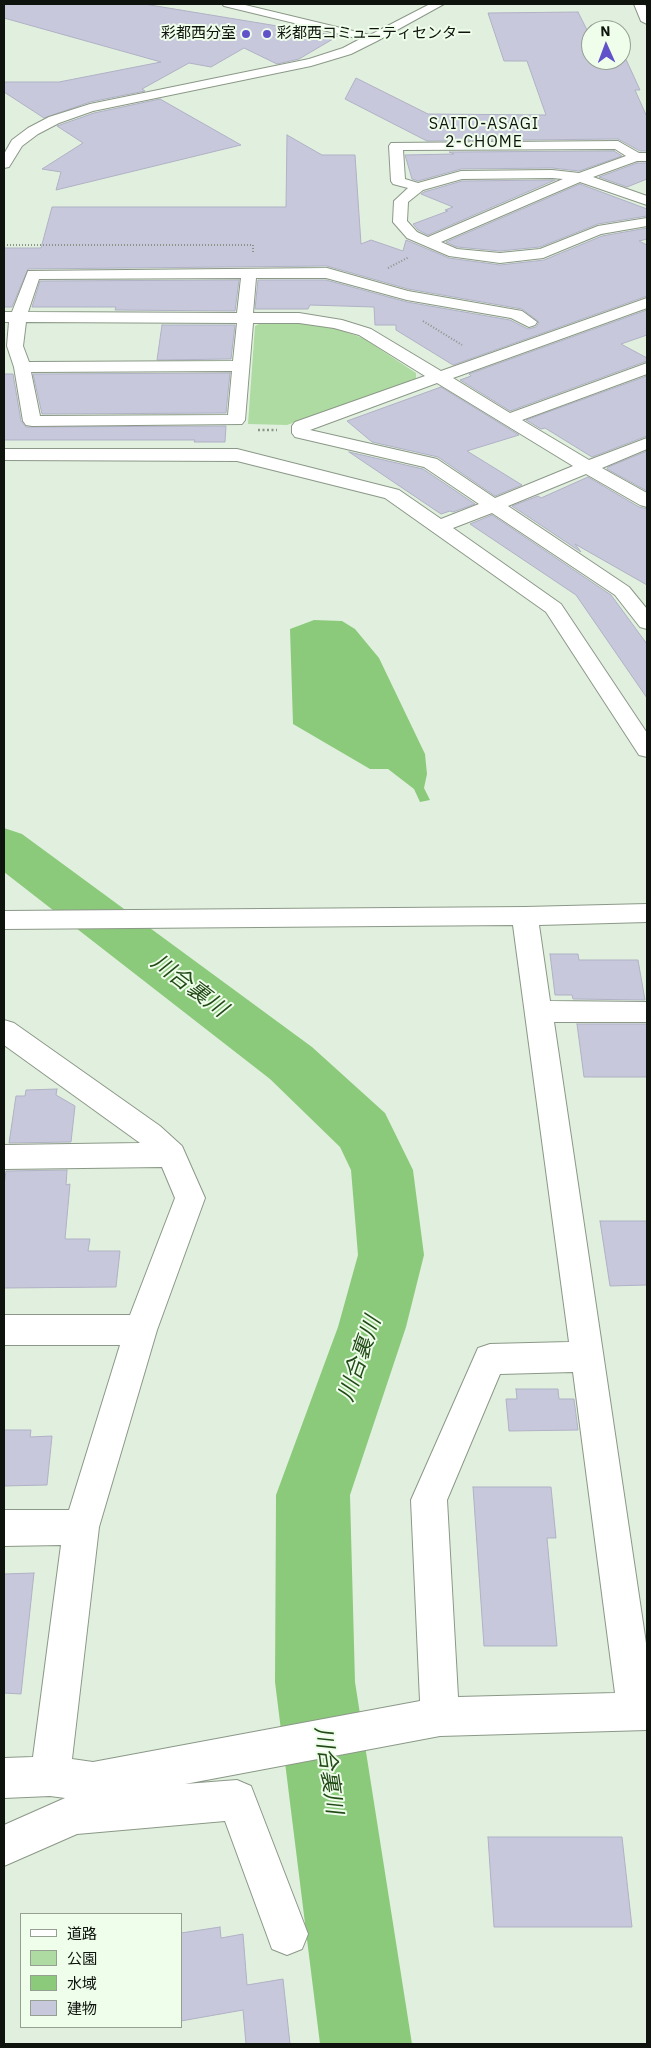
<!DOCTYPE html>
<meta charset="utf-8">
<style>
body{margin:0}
#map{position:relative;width:651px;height:2048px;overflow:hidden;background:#e1f0de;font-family:"IBM Plex Sans","Noto Sans JP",sans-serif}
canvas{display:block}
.frame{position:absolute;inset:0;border:5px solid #0e130d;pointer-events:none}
.legend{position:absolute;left:20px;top:1913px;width:162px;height:115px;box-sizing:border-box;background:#effdeb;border:1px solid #959f92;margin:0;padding:6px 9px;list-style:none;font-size:15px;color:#0e130d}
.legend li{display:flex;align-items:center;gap:10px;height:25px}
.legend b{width:25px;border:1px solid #959f92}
.north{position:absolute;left:581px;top:20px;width:50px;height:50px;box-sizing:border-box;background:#effdeb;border:1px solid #959f92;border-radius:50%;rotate:358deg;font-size:14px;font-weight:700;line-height:20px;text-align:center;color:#0e130d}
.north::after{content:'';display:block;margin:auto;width:18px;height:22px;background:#6152ca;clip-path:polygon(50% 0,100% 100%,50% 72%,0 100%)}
</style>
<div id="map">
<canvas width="651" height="2048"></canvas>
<div class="frame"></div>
<ul class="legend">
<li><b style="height:6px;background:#fff"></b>道路</li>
<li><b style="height:14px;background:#aedba1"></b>公園</li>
<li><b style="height:14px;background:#8cca7b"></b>水域</li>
<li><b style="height:14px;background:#c7c8dc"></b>建物</li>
</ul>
<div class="north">N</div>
</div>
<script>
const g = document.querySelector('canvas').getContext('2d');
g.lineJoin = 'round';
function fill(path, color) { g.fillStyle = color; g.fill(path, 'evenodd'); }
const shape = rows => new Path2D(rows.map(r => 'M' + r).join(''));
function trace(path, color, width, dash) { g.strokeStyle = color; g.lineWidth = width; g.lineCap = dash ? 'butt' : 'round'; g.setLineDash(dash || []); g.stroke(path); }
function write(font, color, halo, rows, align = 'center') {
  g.font = font + ' "IBM Plex Sans","Noto Sans JP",sans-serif'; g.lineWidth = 4; g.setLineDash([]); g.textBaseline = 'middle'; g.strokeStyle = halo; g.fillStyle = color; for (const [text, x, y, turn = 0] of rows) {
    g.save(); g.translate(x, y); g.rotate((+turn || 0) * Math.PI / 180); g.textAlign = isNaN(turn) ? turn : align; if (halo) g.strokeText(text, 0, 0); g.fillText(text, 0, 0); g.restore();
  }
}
fill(shape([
 [263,322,301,322,334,328,363,338,416,373,416,379,287,425,248,424,255,326]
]), '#aedba1');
fill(shape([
 [314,620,342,621,355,629,379,658,425,754,427,774,424,788,430,800,420,802,414,789,388,769,370,769,293,724,290,629]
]), '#8cca7b');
fill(shape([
 [4,828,22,834,312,1047,385,1113,413,1170,424,1255,406,1327,350,1495,355,1682,412,2044,320,2044,275,1682,276,1495,338,1327,358,1255,351,1170,340,1147,270,1079,4,872,4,828]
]), '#8cca7b');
const building = shape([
 [4,4,144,4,338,36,299,59,277,64,244,48,211,67,189,63,142,89,145,91,90,102,44,118,4,92,4,82,59,82,161,62,4,18,4,4],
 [578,12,589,34,591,33,591,60,621,60,621,42,627,55,624,55,640,90,635,90,647,117,647,151,640,151,618,139,427,141,345,99,356,78,428,114,546,115,527,61,504,61,488,13,578,12],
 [160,99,241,145,56,190,61,172,42,169,83,143,57,126,94,113,160,99],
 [287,135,322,155,355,155,361,244,371,240,403,251,406,240,449,258,500,265,544,260,602,236,647,228,647,239,639,241,647,245,647,296,453,365,396,330,396,325,375,325,374,307,310,305,308,309,255,309,258,280,326,280,407,302,510,320,528,329,536,327,539,322,522,309,408,289,327,266,28,269,12,307,4,307,4,248,41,248,52,207,286,207,287,135],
 [614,151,622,156,579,171,552,168,461,169,418,181,412,179,405,155,454,154,449,152,614,151],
 [637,163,647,163,647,179,627,187,599,177,637,163],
 [555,180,428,235,418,230,413,224,448,211,445,210,453,207,421,194,424,192,462,181,555,180],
 [580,184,647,209,647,216,598,224,540,247,500,251,457,247,446,242,580,184],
 [239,280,235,311,115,310,116,307,32,307,40,281,239,280],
 [647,310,647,335,621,344,647,358,647,361,510,411,460,380,471,376,469,374,647,310],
 [162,325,235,325,231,359,157,360,162,325],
 [230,373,226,413,42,414,33,374,230,373],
 [4,374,13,374,21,421,26,427,226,426,225,442,194,442,195,440,4,440,4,374],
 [647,376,647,436,592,457,545,428,541,429,526,420,647,376],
 [441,387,519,435,467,451,522,485,495,496,438,457,372,442,347,421,441,387],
 [647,451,647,491,607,469,608,467,647,451],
 [349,452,423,469,475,504,453,512,450,511,441,514,349,452],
 [588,477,639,507,647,509,647,585,575,544,581,552,512,506,538,496,541,498,588,477],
 [492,515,611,595,647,644,647,698,576,595,470,524,492,515],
 [550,954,578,954,579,960,638,960,645,1000,573,999,572,995,555,995,550,954],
 [577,1024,647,1024,647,1077,584,1077,577,1024],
 [57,1089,56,1095,75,1106,71,1142,9,1143,16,1096,25,1096,26,1090,57,1089],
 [67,1170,66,1185,70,1184,65,1239,90,1239,88,1251,120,1251,116,1287,4,1288,4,1185,6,1171,67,1170],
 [600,1221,647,1221,647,1285,610,1286,600,1221],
 [516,1389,558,1389,559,1399,574,1399,578,1430,509,1431,506,1399,517,1399,516,1389],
 [4,1430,31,1430,30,1437,52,1436,47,1485,4,1486,4,1430],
 [473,1487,551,1487,556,1538,547,1538,557,1646,484,1646,473,1487],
 [34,1573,21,1694,4,1693,4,1574,34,1573],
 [488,1837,622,1837,632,1927,494,1927,488,1837],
 [220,1927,221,1938,243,1934,247,1985,283,1979,290,2044,246,2044,243,2010,181,2021,181,1933,220,1927]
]);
fill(building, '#c7c8dc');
trace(building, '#b0b1c5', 1);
const minor = shape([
 [222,4,241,4,370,35,430,4,444,4,377,41,351,54,311,66,93,111,59,123,38,134,22,146,9,167,4,168,4,154,12,140,28,128,49,117,90,104,309,59,343,48,360,39,224,6,222,4],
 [634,4,645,4,647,10,647,24,641,21,634,4],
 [618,141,639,153,647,153,647,161,637,161,593,177,647,196,647,205,580,182,441,242,457,249,500,253,540,249,598,226,647,218,647,226,601,234,543,258,500,263,449,256,407,238,393,222,394,201,408,188,393,184,391,181,389,146,391,143,618,141],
 [615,149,626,156,579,173,552,170,461,171,418,183,405,179,403,150,615,149],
 [552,178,563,179,428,237,417,232,407,221,408,202,423,190,462,179,552,178],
 [327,268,408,291,522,311,537,322,535,325,529,327,511,318,407,300,326,278,256,278,253,313,299,313,342,320,371,329,441,371,647,298,647,308,453,378,510,413,647,363,647,374,522,420,589,460,647,438,647,449,602,468,647,493,647,507,640,505,586,474,508,506,629,587,647,609,647,629,640,627,615,595,492,513,453,528,561,604,647,733,647,757,639,755,546,612,385,498,237,461,4,460,4,449,237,449,399,490,441,519,479,504,424,467,295,437,292,433,292,426,295,422,425,376,359,335,334,328,299,323,253,323,245,420,242,424,32,426,26,425,23,421,14,367,7,346,9,322,4,322,4,312,12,312,28,271,327,268],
 [241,278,237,313,28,312,39,279,241,278],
 [26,322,237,323,233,361,29,362,23,346,26,322],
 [232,371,228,415,40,416,31,372,232,371],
 [437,383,573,466,495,498,437,459,310,430,437,383],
 [647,904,647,922,539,925,550,1001,647,1002,647,1022,554,1022,647,1650,647,1730,440,1736,185,1784,237,1780,251,1786,308,1934,302,1949,287,1955,272,1949,225,1821,77,1834,4,1866,4,1825,65,1798,50,1796,4,1798,4,1758,33,1757,61,1545,4,1546,4,1510,69,1510,120,1345,4,1345,4,1315,130,1315,175,1198,162,1167,4,1169,4,1145,140,1143,4,1045,4,1020,14,1023,160,1126,182,1146,205,1198,157,1330,99,1527,72,1759,93,1762,420,1701,411,1500,478,1348,490,1344,569,1342,513,925,4,929,4,911,525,907,647,904],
 [573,1372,615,1693,458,1697,447,1500,500,1374,573,1372]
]);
trace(minor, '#8b9887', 2);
trace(shape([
 [4,245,253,245,253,252],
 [388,268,409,257],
 [423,321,462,345]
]), '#8a9588', 2, [1, 2]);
trace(shape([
 [258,430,277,430]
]), '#8a9588', 2.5, [2, 2.5]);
fill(minor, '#fff');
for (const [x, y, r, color] of [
 [246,34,5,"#6152ca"],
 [267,34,5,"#6152ca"]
]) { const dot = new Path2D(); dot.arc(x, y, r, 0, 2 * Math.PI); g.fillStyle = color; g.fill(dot); trace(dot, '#effdeb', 2); }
write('15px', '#0e130d', '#effdeb', [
 ["彩都西分室",236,34],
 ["彩都西コミュニティセンター",277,34,"left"]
], 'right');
g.letterSpacing = '1px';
write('16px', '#0e130d', '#effdeb', [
 ["SAITO-ASAGI",484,124],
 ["2-CHOME",484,142]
]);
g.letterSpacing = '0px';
write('italic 22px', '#224a16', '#effdeb', [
 ["川合裏川",189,986,37],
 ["川合裏川",360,1359,-71],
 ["川合裏川",328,1770,82]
]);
</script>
